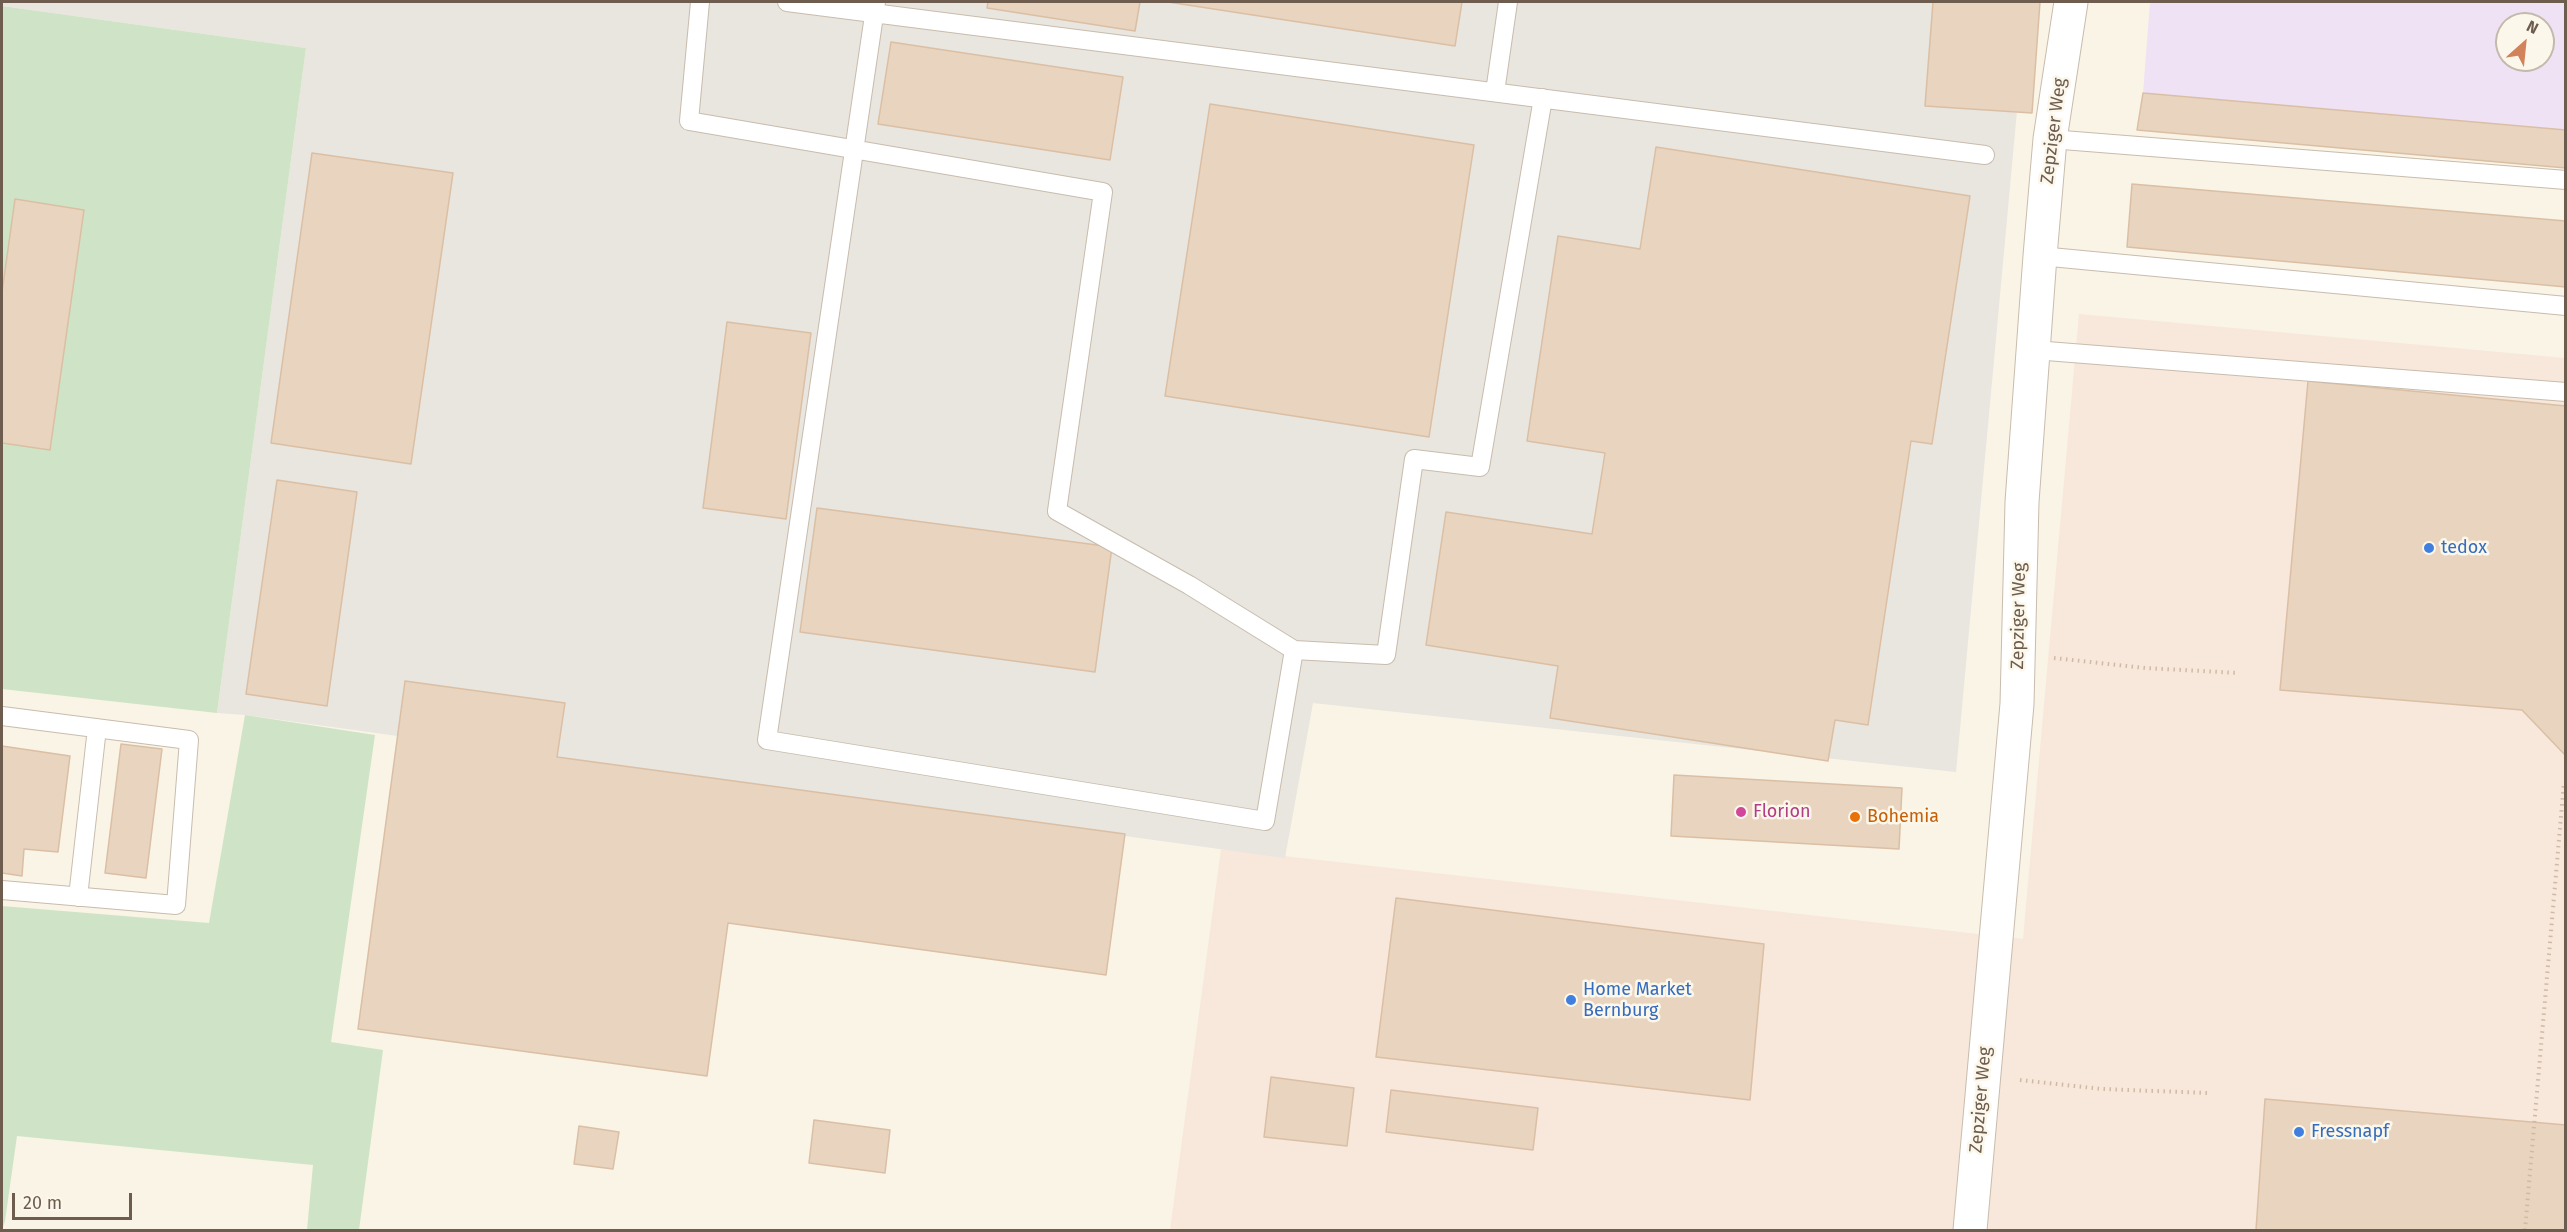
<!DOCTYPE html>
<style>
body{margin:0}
#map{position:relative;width:2567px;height:1232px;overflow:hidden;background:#f9f4e6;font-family:"Fira Sans",sans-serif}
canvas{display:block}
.frame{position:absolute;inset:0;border:3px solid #6e5d4e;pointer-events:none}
.north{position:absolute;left:2495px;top:12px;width:60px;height:60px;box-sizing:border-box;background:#fcf7eb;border:2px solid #c3b9ac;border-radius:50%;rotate:27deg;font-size:16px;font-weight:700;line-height:24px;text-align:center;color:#6e5d4e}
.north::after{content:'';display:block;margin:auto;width:21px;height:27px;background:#d2835b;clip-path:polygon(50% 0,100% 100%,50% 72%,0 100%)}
.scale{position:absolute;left:12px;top:1193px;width:120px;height:27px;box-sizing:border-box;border:3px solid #6e5d4e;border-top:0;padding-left:8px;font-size:18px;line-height:21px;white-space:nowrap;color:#6e5d4e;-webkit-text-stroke:4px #fcf7eb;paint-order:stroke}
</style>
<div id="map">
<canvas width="2567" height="1232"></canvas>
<div class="frame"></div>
<div class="north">N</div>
<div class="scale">20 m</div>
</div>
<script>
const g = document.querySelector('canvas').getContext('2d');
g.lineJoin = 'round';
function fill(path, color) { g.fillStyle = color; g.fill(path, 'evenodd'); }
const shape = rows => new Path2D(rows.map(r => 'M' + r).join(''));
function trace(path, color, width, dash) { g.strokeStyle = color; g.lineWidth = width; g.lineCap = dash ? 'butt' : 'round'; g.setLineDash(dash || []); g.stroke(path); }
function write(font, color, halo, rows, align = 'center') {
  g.font = font + ' "Fira Sans",sans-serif'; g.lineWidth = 5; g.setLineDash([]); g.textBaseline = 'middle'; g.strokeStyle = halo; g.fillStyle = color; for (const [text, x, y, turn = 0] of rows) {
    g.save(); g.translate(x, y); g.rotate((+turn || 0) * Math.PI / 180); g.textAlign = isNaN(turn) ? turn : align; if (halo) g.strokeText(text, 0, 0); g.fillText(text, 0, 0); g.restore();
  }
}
fill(shape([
 [2079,314,2565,358,2565,1230,1170,1230,1221,849,2023,939]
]), '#f8e7db');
fill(shape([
 [2,2,2027,2,1956,772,1313,703,1285,858,245,715,217,713,306,48,2,6]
]), '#e9e5df');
fill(shape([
 [2150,2,2565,2,2565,130,2143,93],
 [2507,24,2543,24,2543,60,2507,60]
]), '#f0e2f5');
fill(shape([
 [2,6,306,48,217,713,2,689],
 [245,715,375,735,331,1042,383,1050,359,1230,307,1230,313,1165,17,1136,5,1221,2,1230,2,906,209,923]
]), '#cfe4c6');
const building = shape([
 [988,2,1140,2,1135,31,987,8,988,2],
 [1168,2,1462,2,1455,46,1168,2],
 [1933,2,2040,2,2032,113,1925,106,1933,2],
 [891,42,1123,77,1110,160,878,124,891,42],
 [2143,93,2566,130,2566,168,2137,130,2143,93],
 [1210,104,1474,145,1429,437,1165,396,1210,104],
 [1656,147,1970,196,1932,444,1911,441,1868,725,1835,720,1828,761,1550,718,1558,666,1426,645,1446,512,1592,534,1605,453,1527,441,1558,236,1640,249,1656,147],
 [312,153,453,173,411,464,271,443,312,153],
 [2132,184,2566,221,2566,287,2127,247,2132,184],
 [15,199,84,210,50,450,2,443,2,292,15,199],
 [727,322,811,333,786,519,703,508,727,322],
 [2308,381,2566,406,2566,756,2522,710,2280,690,2308,381],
 [277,480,357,492,327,706,246,694,277,480],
 [817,508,1112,547,1095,672,800,632,817,508],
 [405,681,565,703,557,757,1125,834,1106,975,728,923,707,1076,358,1029,405,681],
 [121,744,162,749,146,878,105,873,121,744],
 [2,746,70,756,58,852,24,849,22,876,2,873,2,746],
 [1674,775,1902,788,1899,849,1671,836,1674,775],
 [1396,898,1764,944,1750,1100,1376,1057,1396,898],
 [1271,1077,1354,1088,1347,1146,1264,1137,1271,1077],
 [1391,1090,1538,1108,1533,1150,1386,1132,1391,1090],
 [2265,1099,2566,1125,2566,1230,2256,1230,2265,1099],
 [814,1120,890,1130,885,1173,809,1163,814,1120],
 [579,1126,619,1132,613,1169,574,1164,579,1126]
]);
fill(building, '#e8d4bf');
trace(building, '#dbbfa4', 1.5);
const service = shape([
 [700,2,689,121,1103,192,1057,511,1189,585,1294,650,1386,655,1414,459,1480,467,1543,98],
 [787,2,1985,155],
 [876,2,767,740,1265,821,1294,650],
 [1495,92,1508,2],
 [2050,139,2566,180],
 [2040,256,2566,306],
 [2034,350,2566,392],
 [2,716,189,740,176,905,2,890],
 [78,897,97,728]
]);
const tertiary = shape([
 [1970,1230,2017,704,2022,502,2040,256,2050,139,2071,2]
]);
trace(service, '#c8bcad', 20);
trace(tertiary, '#c8bcad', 35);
trace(shape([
 [2054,658,2145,668,2239,673],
 [2020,1080,2102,1089,2208,1093],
 [2525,1230,2564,782]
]), '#cfbaa5', 4, [1.5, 4.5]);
trace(service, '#fff', 18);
trace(tertiary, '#fff', 33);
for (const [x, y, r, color] of [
 [2429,548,6,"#3f7fe0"],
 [1741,812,6,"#d1479c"],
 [1855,817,6,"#e8710a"],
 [1571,1000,6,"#3f7fe0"],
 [2299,1132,6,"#3f7fe0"]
]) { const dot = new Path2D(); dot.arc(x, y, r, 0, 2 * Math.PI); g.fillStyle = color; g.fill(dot); trace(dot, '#fcf7eb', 2); }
write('18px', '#6e5d4e', '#fcf7eb', [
 ["Zepziger Weg",2054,131,-83],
 ["Zepziger Weg",2019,616,-89],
 ["Zepziger Weg",1981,1100,-85]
]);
write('18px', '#366cbe', '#fcf7eb', [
 ["tedox",2441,548],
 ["Home Market",1583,990],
 ["Bernburg",1583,1011],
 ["Fressnapf",2311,1132]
], 'left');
write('18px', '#b23c85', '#fcf7eb', [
 ["Florion",1753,812]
], 'left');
write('18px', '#c56008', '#fcf7eb', [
 ["Bohemia",1867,817]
], 'left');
</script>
